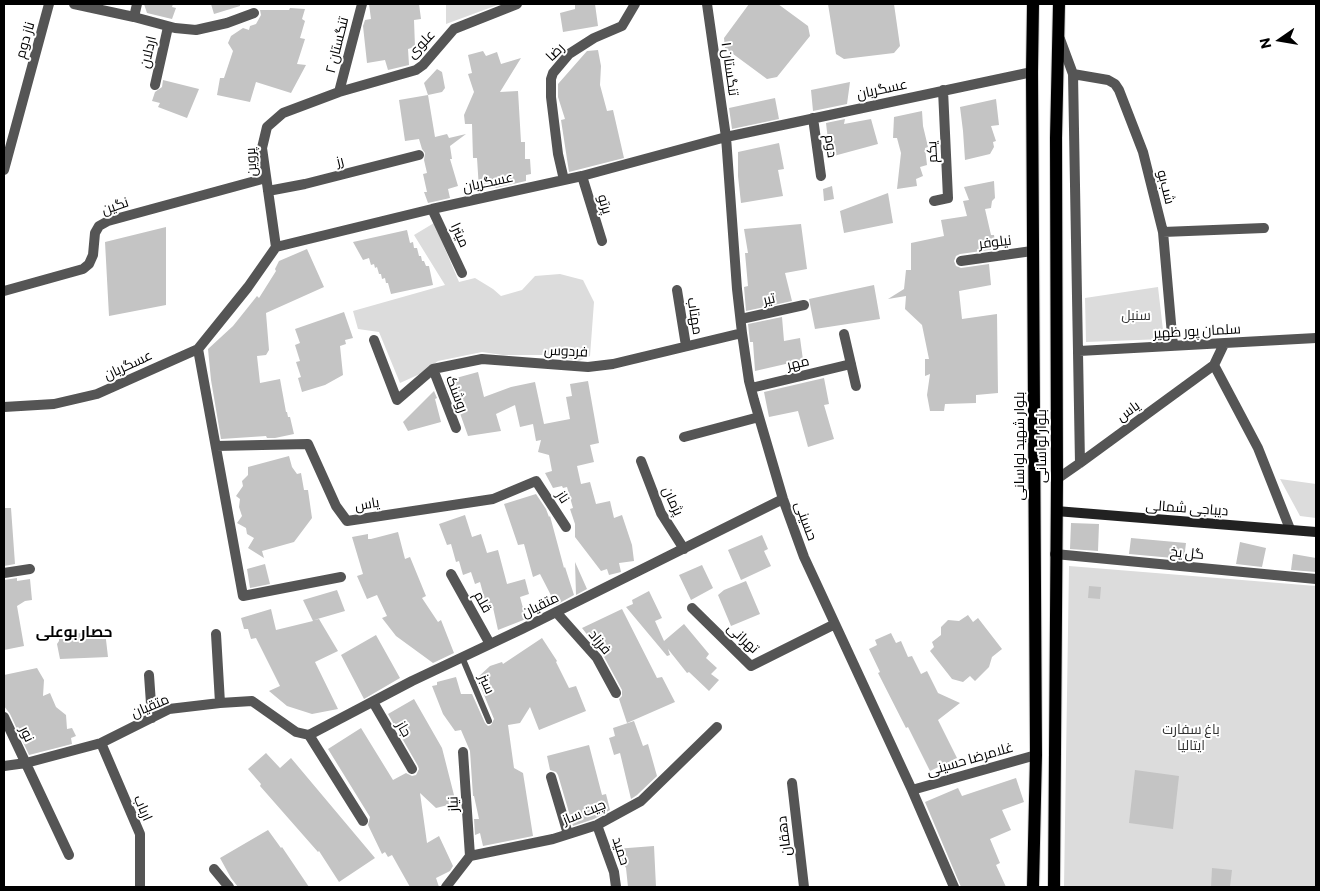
<!DOCTYPE html>
<meta charset="utf-8">
<style>
body{margin:0}
#map{position:relative;width:1320px;height:891px;overflow:hidden;background:#fff;font-family:Commissioner,sans-serif}
canvas{display:block}
.frame{position:absolute;inset:0;border:5px solid #000;pointer-events:none}
.north{position:absolute;left:1255px;top:15px;width:50px;height:50px;-webkit-text-stroke:4px #fff;paint-order:stroke;rotate:257deg;font-size:14px;font-weight:700;line-height:20px;text-align:center;color:#000}
.north::after{content:'';display:block;margin:auto;width:18px;height:22px;background:#000;clip-path:polygon(50% 0,100% 100%,50% 72%,0 100%)}
</style>
<div id="map">
<canvas width="1320" height="891"></canvas>
<div class="frame"></div>
<div class="north">N</div>
</div>
<script>
const g = document.querySelector('canvas').getContext('2d');
g.lineJoin = 'round';
function fill(path, color) { g.fillStyle = color; g.fill(path, 'evenodd'); }
const shape = rows => new Path2D(rows.map(r => 'M' + r).join(''));
function trace(path, color, width, dash) { g.strokeStyle = color; g.lineWidth = width; g.lineCap = dash ? 'butt' : 'round'; g.setLineDash(dash || []); g.stroke(path); }
function write(font, color, halo, rows, align = 'center') {
  g.font = font + ' Commissioner,Cairo,sans-serif'; g.lineWidth = 4; g.setLineDash([]); g.textBaseline = 'middle'; g.strokeStyle = halo; g.fillStyle = color; for (const [text, x, y, turn = 0] of rows) {
    g.save(); g.translate(x, y); g.rotate((+turn || 0) * Math.PI / 180); g.textAlign = isNaN(turn) ? turn : align; if (halo) g.strokeText(text, 0, 0); g.fillText(text, 0, 0); g.restore();
  }
}
fill(shape([
 [446,4,500,4,446,24],
 [434,223,459,282,475,278,493,289,501,296,522,290,535,276,560,274,583,280,594,302,590,356,579,361,549,355,503,355,482,352,438,361,422,373,400,383,379,332,358,329,353,311,445,285,414,235],
 [1158,287,1164,339,1086,342,1085,298],
 [1280,479,1316,484,1316,518,1300,516],
 [1069,566,1316,586,1316,887,1064,887]
]), '#dcdcdc');
fill(shape([
 [144,4,173,4,172,7,176,8,172,19,147,13],
 [211,4,240,4,240,6,214,14],
 [369,4,419,4,421,19,414,20,415,47,408,49,409,65,388,70,385,60,367,63,363,26,365,20,371,19],
 [575,4,595,4,598,26,563,32,560,13,575,9],
 [749,4,778,4,808,26,810,36,777,77,767,79,725,48,724,38],
 [828,4,894,4,900,46,894,53,844,59,836,54],
 [290,8,305,9,302,19,305,21,300,38,305,39,297,64,306,65,291,93,256,82,250,102,217,95,220,78,224,78,233,51,228,43,231,36,243,28,249,30,250,26,256,24,261,15,260,10,289,10],
 [598,50,601,66,600,85,607,111,613,110,624,158,569,172,561,120,565,119,558,97,558,84,587,51],
 [483,51,486,56,497,52,501,64,521,58,500,92,518,91,521,142,525,142,525,159,530,159,531,174,526,175,526,181,496,188,479,189,477,158,473,158,472,124,465,124,464,115,474,92,468,74,472,73,468,55],
 [437,69,442,72,445,88,442,92,428,95,424,83],
 [163,80,199,89,187,118,158,107,160,103,152,101,155,92,162,87],
 [850,82,847,104,813,111,811,90],
 [428,95,435,137,447,134,449,138,466,134,450,146,452,159,450,159,458,186,448,189,450,198,428,203,424,192,427,192,423,174,427,173,424,160,425,153,422,149,419,139,405,141,399,100],
 [775,98,779,119,732,129,729,108],
 [996,99,999,125,991,126,996,141,993,142,994,147,990,154,965,160,963,131,960,107],
 [922,111,923,126,928,147,925,148,927,165,920,167,923,176,916,179,917,186,897,189,901,153,897,138,893,138,894,117],
 [845,119,844,124,871,119,878,144,830,157,826,123],
 [779,143,784,169,778,170,783,196,741,203,738,176,738,152],
 [994,181,995,198,992,201,991,208,985,209,991,235,994,235,996,249,960,254,956,256,954,261,956,266,961,268,989,264,991,285,959,291,962,319,997,314,998,393,976,395,976,403,945,404,944,411,930,411,927,395,930,374,925,376,925,359,929,359,922,325,905,309,906,296,888,299,904,289,906,270,911,270,911,243,944,236,941,220,967,216,963,201,969,200,964,187],
 [832,186,834,199,824,201,823,189],
 [888,193,893,223,844,233,840,211],
 [801,224,807,269,785,273,792,301,746,311,744,287,748,286,745,253,748,253,744,229],
 [166,227,166,305,109,316,105,242],
 [407,230,410,243,413,242,414,248,417,248,419,256,421,256,422,261,424,261,426,266,429,266,433,285,391,294,388,283,386,283,385,278,382,279,381,274,379,274,377,267,375,268,374,264,371,265,369,258,363,260,353,242],
 [307,249,324,287,266,313,269,350,266,355,257,356,260,383,280,379,286,412,287,412,288,417,290,417,294,434,275,438,267,438,266,436,221,439,211,380,208,349,233,326,257,296,259,298,276,271,275,269,279,261],
 [874,285,880,319,815,329,809,299],
 [344,312,353,338,345,340,346,344,340,346,343,375,325,385,302,392,298,378,301,377,296,362,300,361,295,345,300,343,295,329],
 [782,317,784,341,800,338,803,360,755,371,753,342,750,342,748,324],
 [478,372,484,397,511,387,535,382,544,424,570,419,566,397,572,396,570,384,588,381,599,443,590,445,594,462,577,466,581,484,590,482,596,504,610,501,614,518,622,515,632,545,634,561,619,563,621,572,609,575,607,569,601,571,575,537,575,524,570,509,573,508,567,487,563,488,562,486,553,488,545,473,552,471,549,455,538,452,541,440,536,441,533,424,520,427,515,405,496,414,501,431,468,436,456,402,454,402,452,394,450,395,445,381],
 [824,378,829,404,824,405,834,439,808,447,798,411,769,417,764,392],
 [434,391,437,398,435,399,441,422,408,431,403,422],
 [289,456,292,467,297,474,301,473,304,490,308,490,312,518,294,542,262,551,264,558,248,548,254,538,247,534,246,528,237,523,242,516,239,507,240,499,236,496,243,486,242,481,248,475,248,467],
 [536,494,546,509,549,517,550,516,564,568,565,567,574,595,556,605,540,574,533,577,524,544,518,545,504,504],
 [4,508,11,508,15,564,4,566],
 [465,515,472,537,481,534,487,553,498,550,507,584,525,579,529,594,520,597,526,619,498,630,492,603,486,604,480,582,475,584,471,572,463,575,459,561,456,562,451,544,447,545,439,524],
 [1071,523,1099,524,1098,551,1070,549],
 [398,532,405,559,410,557,426,596,422,598,438,622,441,620,454,653,433,663,396,636,382,618,387,616,377,595,367,599,357,576,363,574,352,537,368,534,368,539,371,539],
 [762,535,768,549,764,551,771,566,741,580,728,550],
 [1131,538,1186,543,1184,559,1129,554],
 [1240,542,1266,548,1262,567,1236,564],
 [1293,554,1316,558,1316,572,1291,570],
 [575,562,587,589,576,595],
 [265,564,270,584,250,588,247,569],
 [702,565,713,588,691,600,679,575],
 [17,578,17,581,30,579,32,600,25,601,17,606,24,646,4,650,4,580],
 [746,581,760,614,731,626,718,595,724,590],
 [1089,586,1101,587,1100,599,1088,598],
 [337,590,345,611,314,620,319,619,338,651,315,662,338,709,312,714,287,706,269,691,280,686,256,638,251,639,248,629,244,629,241,618,271,609,276,630,313,621,303,600],
 [649,591,662,618,655,621,664,641,684,624,709,654,706,658,717,668,711,674,719,680,709,691,689,672,687,673,668,649,670,655,667,656,626,607,633,604,632,600],
 [622,609,657,678,662,677,675,702,627,723,619,699,622,696,622,690,603,655,582,628],
 [968,615,973,622,978,618,1002,649,992,657,989,667,975,681,970,676,963,682,952,679,930,651,934,647,932,642,941,635,941,627,948,620,959,621],
 [105,631,108,657,60,659,57,644,59,641,59,635],
 [891,633,896,643,901,641,908,657,912,656,921,674,927,671,938,693,960,703,938,720,957,758,930,771,908,727,906,728,878,673,880,672,869,649,877,645,875,640],
 [376,635,400,678,364,699,341,655],
 [542,638,557,661,556,662,569,688,576,686,586,711,539,730,530,707,520,723,508,725,514,768,523,773,533,836,483,846,480,833,475,835,474,819,479,819,474,796,473,796,470,751,461,730,455,731,443,714,432,686,437,685,437,682,456,677,461,694,472,694,485,723,488,726,491,725,494,719,477,678,490,666,502,662,503,664],
 [37,668,44,680,43,696,50,693,56,707,66,715,67,729,72,728,76,736,71,738,72,744,29,755,10,714,4,706,4,675],
 [414,699,442,748,456,803,436,808,420,793,427,843,439,836,453,866,450,871,436,878,439,887,410,887,392,855,388,857,385,852,382,854,368,825,370,817,328,749,361,728,393,780,406,773,412,776,416,775,419,769,418,766,388,714],
 [634,721,643,746,648,744,657,776,637,795,631,799,620,753,614,755,609,738,615,736,613,728],
 [589,745,602,795,606,794,610,810,594,819,573,826,558,775,556,772,550,770,547,756],
 [266,753,280,768,291,758,375,858,339,882,319,851,318,852,260,786,261,784,248,769],
 [1135,770,1179,776,1173,829,1129,823],
 [1016,778,1024,802,1002,810,1011,830,990,839,1000,863,996,865,1006,887,961,887,925,802,958,788,962,796],
 [268,830,281,848,282,847,309,887,238,887,231,878,220,858],
 [654,846,656,887,628,887,626,868,615,849],
 [1212,868,1232,870,1230,887,1211,887]
]), '#c4c4c4');
const primary = shape([
 [1033,4,1032,72,1036,755,1033,887],
 [1054,887,1057,479,1056,138,1059,4]
]);
trace(primary, '#dbdbdb', 14);
trace(shape([
 [462,657,489,721]
]), '#555', 6);
trace(shape([
 [74,4,134,17,175,28,196,30,227,23,254,13],
 [707,4,726,137,737,289,742,333,749,381,754,400,783,499,804,557,912,790,954,887],
 [134,17,137,4],
 [1060,39,1073,74,1080,463],
 [1073,74,1108,80,1115,84,1119,90,1143,152,1163,232,1173,346],
 [155,85,168,27],
 [339,92,362,4],
 [813,118,821,176],
 [4,170,49,4],
 [582,176,602,241],
 [564,180,558,154,551,97,551,79,553,73,569,54,594,38,622,26,635,4],
 [268,191,305,184,419,155],
 [934,201,948,198,943,90],
 [432,209,462,273],
 [1163,232,1264,228],
 [276,247,262,148,267,127,283,113,339,92,416,70,423,65,454,29,517,4],
 [961,261,1032,251],
 [677,290,686,346],
 [4,291,83,269,89,264,93,255,95,233,99,226,108,221,266,178],
 [741,319,804,305],
 [844,334,856,386],
 [374,340,397,400,433,369,482,359,588,367,613,364,742,333],
 [198,349,243,596,341,577],
 [1079,351,1316,338],
 [1214,365,1258,448,1290,529],
 [433,369,456,428],
 [751,388,851,364],
 [4,407,54,404,97,394,198,349,248,287,276,247,432,209,582,176,726,137,1032,72],
 [684,437,759,417],
 [216,446,308,444,336,506,347,521,493,499,536,481,566,527],
 [641,461,661,513,684,549],
 [1057,479,1080,463,1214,365,1224,344],
 [1055,554,1316,579],
 [4,573,30,569],
 [451,574,490,644],
 [692,608,751,666,835,624],
 [556,612,597,658,616,693],
 [216,634,220,703],
 [149,675,152,718],
 [373,702,412,769],
 [4,717,69,855],
 [309,735,363,821],
 [101,743,140,834,140,887],
 [463,752,470,856],
 [4,766,26,763,101,743,169,709,220,703,252,701,296,732,309,735,412,681,522,629,783,499],
 [551,777,568,834],
 [792,783,804,887],
 [912,790,1036,755],
 [597,825,614,872,616,887],
 [214,869,229,887],
 [446,887,470,856,553,839,597,825,641,801,717,727]
]), '#555', 10);
trace(shape([
 [1056,511,1316,532]
]), '#222', 10);
trace(primary, '#000', 12);
write('14px', '#000', '#fff', [
 ["ناز دوم",25,40,-74],
 ["علوی",421,44,-46],
 ["تنگستان ۲",337,45,-76],
 ["اردلان",148,52,-77],
 ["رضا",555,52,-45],
 ["تنگستان ۱",730,69,82],
 ["عسگریان",882,89,-12],
 ["دوم",831,146,82],
 ["یکم",932,152,-93],
 ["رز",340,161,-14],
 ["پروین",251,162,-94],
 ["عسگریان",488,182,-12],
 ["شب‌بو",1166,187,76],
 ["پرتو",605,204,73],
 ["نگین",115,206,-19],
 ["میترا",460,235,65],
 ["نیلوفر",995,242,-7],
 ["تیر",769,299,-13],
 ["مهتاب",695,316,81],
 ["سلمان پور ظهیر",1197,331,-3],
 ["فردوس",566,351,3],
 ["مهر",798,363,-13],
 ["عسگریان",128,365,-25],
 ["روشنک",457,394,69],
 ["یاس",1128,411,-36],
 ["بلوار شهید لواسانی",1019,446,-90],
 ["بلوار لواسانی",1041,446,-90],
 ["ناز",563,497,57],
 ["پژمان",673,501,65],
 ["یاس",367,504,-9],
 ["دیباجی شمالی",1187,508,4],
 ["حسینی",806,521,70],
 ["گل یخ",1187,553,5],
 ["قلم",483,602,61],
 ["متقیان",540,605,-26],
 ["تهرانی",743,638,43],
 ["فرزاد",600,642,51],
 ["سبز",487,684,67],
 ["متقیان",150,706,-23],
 ["جاز",404,729,60],
 ["نور",27,734,64],
 ["غلامرضا حسینی",970,759,-16],
 ["نیاز",453,804,-93],
 ["ارباب",143,808,66],
 ["چیت ساز",584,812,-22],
 ["دهقان",784,836,-97],
 ["حمید",621,851,72]
]);
write('14px', '#333', '#fff', [
 ["سنبل",1136,315],
 ["باغ سفارت",1191,729],
 ["ایتالیا",1191,745]
]);
write('bold 15px', '#000', '#fff', [
 ["حصار بوعلی",74,632]
]);
</script>
